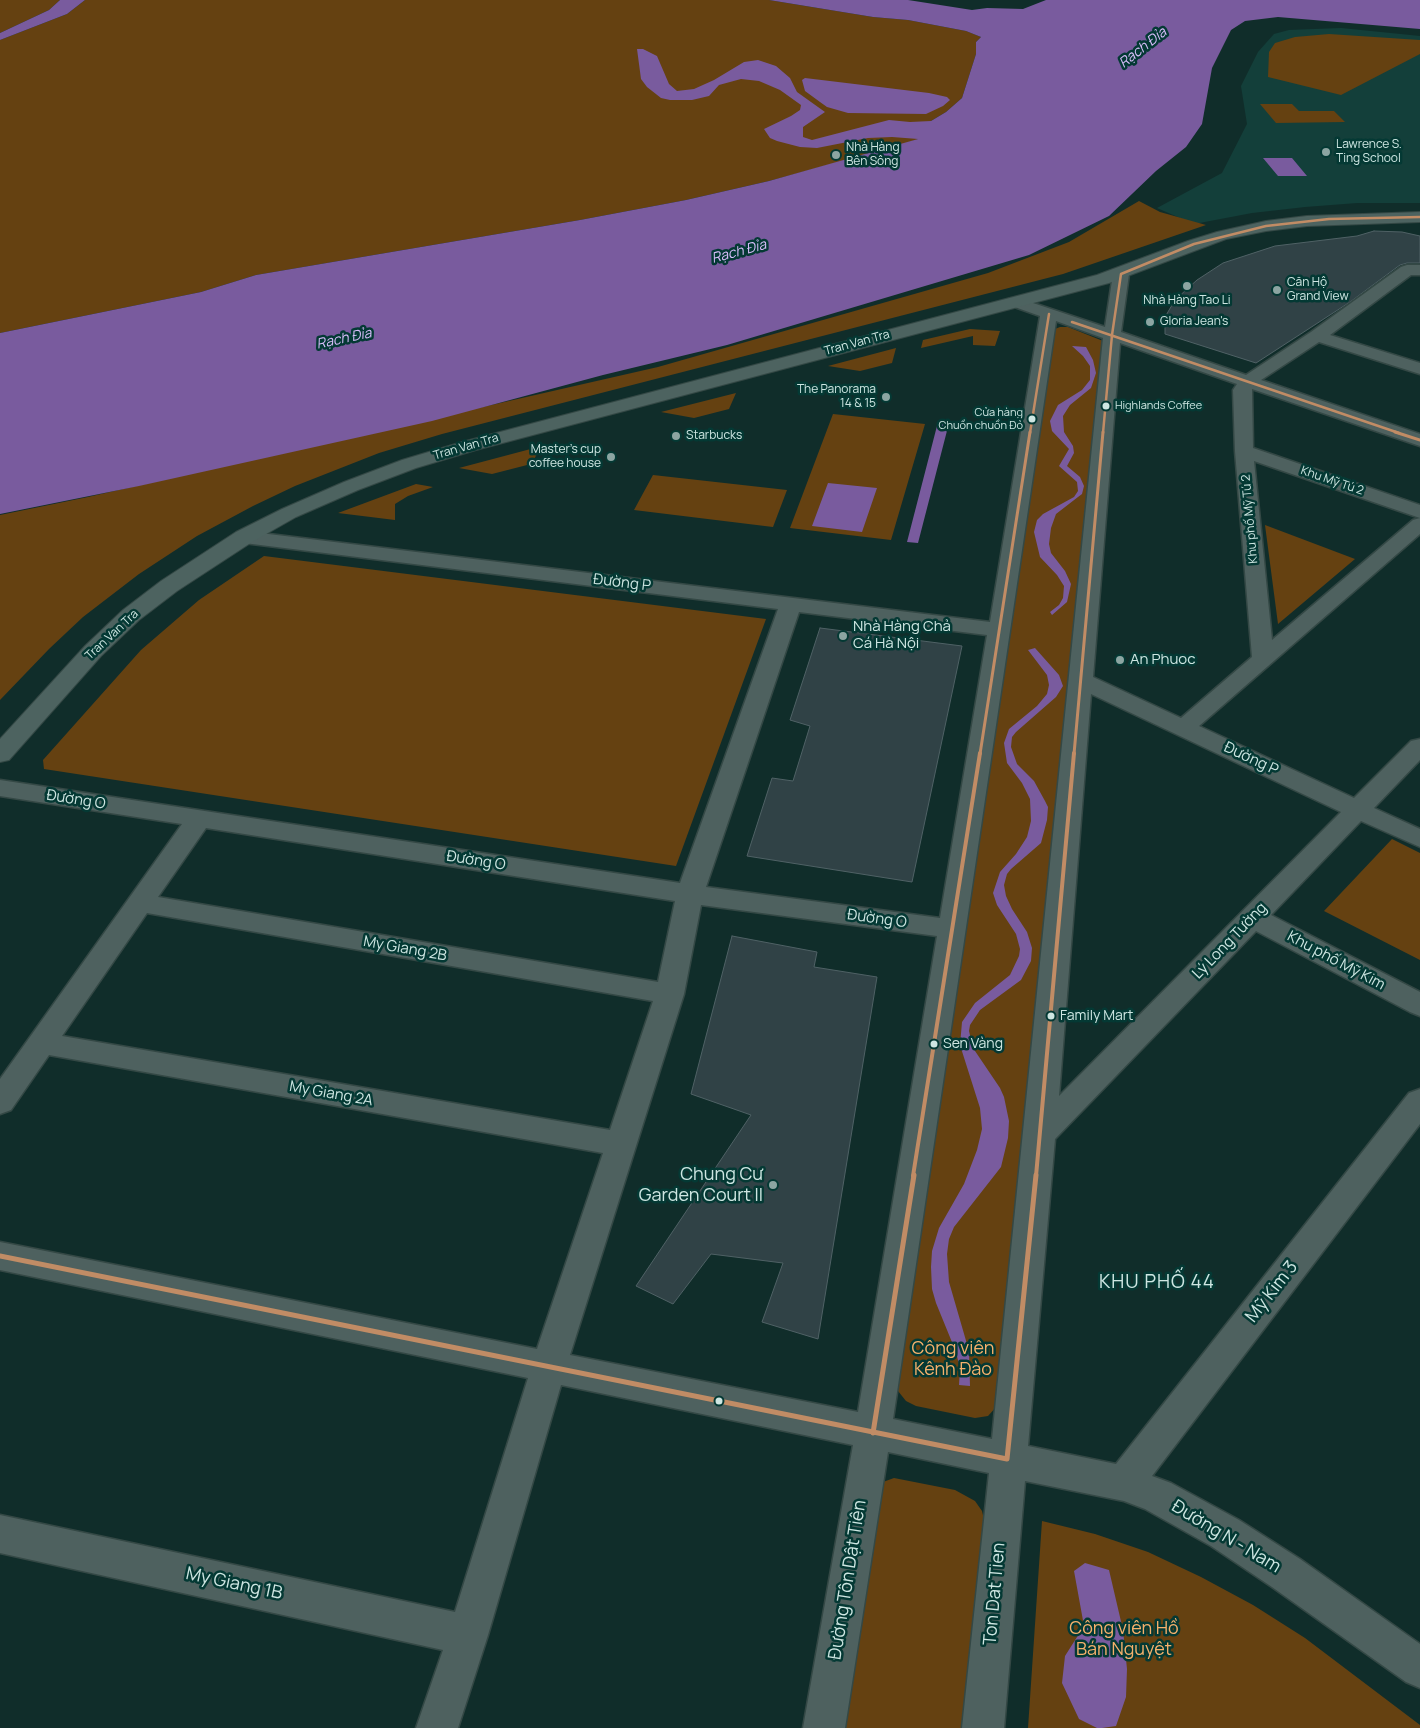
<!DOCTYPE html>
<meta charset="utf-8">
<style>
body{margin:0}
canvas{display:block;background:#102d2a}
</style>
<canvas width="1420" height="1728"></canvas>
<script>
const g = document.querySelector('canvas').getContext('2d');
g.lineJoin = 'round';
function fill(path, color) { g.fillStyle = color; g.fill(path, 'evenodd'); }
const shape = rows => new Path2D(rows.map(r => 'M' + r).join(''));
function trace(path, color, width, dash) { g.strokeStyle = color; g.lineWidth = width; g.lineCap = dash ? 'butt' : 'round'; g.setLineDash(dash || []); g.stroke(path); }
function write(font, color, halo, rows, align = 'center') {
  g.font = font + ' Manrope,sans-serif'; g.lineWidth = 5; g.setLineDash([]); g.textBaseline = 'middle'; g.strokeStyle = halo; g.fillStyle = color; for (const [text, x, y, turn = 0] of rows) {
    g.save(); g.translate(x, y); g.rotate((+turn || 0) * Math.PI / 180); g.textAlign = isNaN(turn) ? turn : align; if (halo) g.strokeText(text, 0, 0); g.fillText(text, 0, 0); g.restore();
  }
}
fill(shape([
 [1341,28,1420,36,1420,203,1357,203,1305,207,1252,213,1194,224,1157,208,1222,173,1247,124,1241,86,1258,52,1274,34,1289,30]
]), '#133f3a');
fill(shape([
 [0,0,60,0,49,10,0,33],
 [85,0,769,0,873,17,908,20,966,31,981,37,976,42,976,54,962,98,946,112,931,121,919,139,887,149,769,181,686,200,580,220,256,275,201,292,0,333,0,40,67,14],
 [1329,34,1420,40,1420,54,1341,95,1268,77,1269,52,1275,43,1295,37],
 [1260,104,1292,104,1299,111,1334,111,1345,122,1276,123],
 [1139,201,1160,212,1206,225,1063,274,442,434,379,453,295,486,253,506,197,536,139,574,83,617,49,649,0,700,0,515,88,497,658,367,988,273,1069,242],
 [1060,327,1068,327,1103,341,997,1406,988,1416,975,1418,916,1406,906,1401,898,1391,897,1386,1055,329],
 [970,329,1000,331,995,346,973,345,973,336,921,348,923,340],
 [896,348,892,363,860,371,828,366],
 [736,393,729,409,694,418,661,412],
 [833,414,925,424,891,540,790,528],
 [542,446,531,464,492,474,459,468],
 [653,475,787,490,773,527,634,510],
 [416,484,433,487,408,496,395,504,395,520,338,513],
 [1265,525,1355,559,1278,624],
 [264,556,766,619,676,866,44,769,43,760,141,650,199,600],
 [1392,839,1420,853,1420,960,1324,911],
 [894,1478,955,1490,975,1501,982,1511,985,1524,964,1728,834,1728,883,1482],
 [1042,1521,1095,1534,1148,1552,1201,1577,1253,1605,1305,1638,1420,1725,1420,1728,1028,1728]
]), '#654111');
fill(shape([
 [60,0,85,0,67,14,0,40,0,33,49,10],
 [769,0,908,0,972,10,987,8,1023,9,1046,0,1420,0,1420,29,1278,17,1245,21,1231,30,1212,68,1202,124,1186,147,1156,171,1109,216,1029,255,727,345,603,375,432,421,139,486,0,514,0,333,201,292,256,275,580,220,686,200,769,181,918,139,892,137,868,138,817,148,800,147,777,141,770,138,764,129,791,116,800,110,801,105,780,90,759,81,741,79,719,85,709,96,692,100,670,100,661,98,647,87,641,79,637,49,643,49,657,56,669,84,677,91,694,89,714,80,744,62,758,60,776,66,790,78,797,92,825,112,803,127,803,137,812,140,889,120,910,122,931,121,946,112,962,98,976,54,976,42,981,37,966,31,908,20,873,17],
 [805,78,929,93,947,97,950,100,943,106,926,114,848,113,827,107,820,102,805,91,802,80],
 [1263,158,1292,158,1307,176,1278,176],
 [1072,346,1086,347,1093,360,1096,373,1091,388,1070,405,1063,416,1064,432,1073,446,1074,453,1067,466,1080,477,1084,486,1082,494,1078,497,1056,514,1051,528,1049,544,1051,553,1065,571,1071,584,1067,602,1052,615,1050,612,1059,605,1063,598,1064,586,1057,575,1040,557,1034,532,1037,520,1043,514,1074,497,1078,491,1077,482,1059,466,1069,449,1052,431,1050,421,1058,405,1082,390,1090,380,1090,366,1083,356],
 [938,422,949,423,918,543,907,542],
 [828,483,877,488,862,532,812,526],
 [1035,648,1059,675,1063,686,1056,697,1016,732,1012,737,1011,747,1017,764,1034,781,1045,801,1048,807,1047,820,1041,843,1011,869,1007,874,1004,885,1006,896,1012,909,1027,932,1032,948,1031,961,1021,980,980,1010,970,1025,969,1031,973,1048,1000,1088,1004,1097,1009,1121,1008,1138,1001,1167,954,1227,949,1239,947,1254,949,1282,969,1351,970,1386,959,1385,960,1369,956,1352,936,1303,932,1289,931,1267,932,1251,939,1228,964,1184,977,1150,982,1129,980,1108,960,1045,962,1022,975,1003,1010,975,1019,956,1020,949,1016,934,997,905,993,893,1000,872,1016,854,1027,837,1031,821,1030,799,1022,783,1007,763,1004,743,1009,729,1037,706,1047,694,1049,685,1047,675,1028,650],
 [1085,1563,1109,1570,1123,1630,1127,1669,1126,1697,1116,1726,1102,1728,1097,1728,1079,1719,1062,1683,1065,1656,1084,1626,1074,1571]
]), '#795b9e');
const building = shape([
 [1374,231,1402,232,1420,236,1420,263,1407,263,1400,265,1350,302,1256,363,1165,334,1165,317,1175,300,1197,280,1223,263,1275,246,1357,236,1374,231],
 [820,628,962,646,912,882,747,856,772,778,793,781,810,726,790,720,820,628],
 [732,936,817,952,814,967,877,977,818,1339,762,1322,783,1263,711,1254,673,1304,636,1286,751,1115,691,1094,732,936]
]);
fill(building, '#304246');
trace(building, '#4f6165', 1);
const minor = shape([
 [1407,265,1420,265,1420,275,1411,275,1330,335,1420,363,1420,374,1319,342,1261,380,1420,434,1420,446,1252,389,1253,448,1420,505,1420,534,1199,726,1354,798,1411,741,1420,739,1420,760,1374,808,1420,829,1420,847,1361,821,1271,915,1420,992,1420,1016,1410,1012,1256,931,1055,1139,1028,1446,1116,1464,1409,1093,1420,1089,1420,1124,1152,1476,1171,1483,1239,1520,1300,1559,1420,1644,1420,1688,1406,1682,1272,1587,1211,1546,1145,1509,1124,1501,1025,1481,1004,1728,962,1728,989,1473,888,1452,845,1728,803,1728,853,1445,561,1385,488,1635,458,1728,416,1728,443,1650,0,1553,0,1515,455,1612,528,1378,0,1270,0,1242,537,1349,603,1153,49,1055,11,1110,0,1114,0,1079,182,824,0,796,0,780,680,883,778,609,244,543,237,541,234,537,237,533,244,531,990,622,1040,316,1009,305,1007,302,1009,299,1021,299,1105,327,1113,274,1115,271,1127,271,1129,274,1121,332,1246,375,1311,332,1401,267,1407,265],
 [1056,321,1103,338,992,1439,893,1419,1056,321],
 [1120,343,1237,384,1233,390,1235,451,1252,657,1181,718,1093,677,1120,343],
 [1254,461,1420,518,1413,520,1272,640,1254,461],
 [799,612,987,635,940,918,706,887,799,612],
 [1091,694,1341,812,1059,1096,1091,694],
 [206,828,675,901,658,982,158,897,206,828],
 [701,905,937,936,858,1412,570,1355,684,994,701,905],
 [147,913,653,1001,610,1130,62,1036,147,913]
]);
const major = shape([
 [1420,212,1420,222,1307,226,1266,231,1226,239,1109,283,476,450,416,468,358,490,296,517,252,542,177,591,139,620,101,656,9,760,0,762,0,739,85,646,123,610,161,581,236,532,282,509,344,482,402,460,462,442,1097,275,1188,241,1217,232,1266,221,1307,216,1420,212]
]);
trace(minor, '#344845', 3);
trace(major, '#344845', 2);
fill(minor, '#4e615f');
fill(major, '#4d6360');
trace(shape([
 [1072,322,1399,433],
 [1030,433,1049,314],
 [1103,433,1112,335,1121,274,1194,244,1266,226,1329,219,1420,217]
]), '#c18c65', 2.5);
trace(shape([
 [1395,432,1420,440],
 [980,754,1030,432],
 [1074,754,1103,432]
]), '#c18c65', 3);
trace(shape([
 [913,1176,980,753],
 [1036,1176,1074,753]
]), '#c18c65', 4);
trace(shape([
 [0,1256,1007,1459,1036,1175],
 [873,1433,914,1175]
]), '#c18c65', 5);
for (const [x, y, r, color] of [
 [1326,152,5,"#8ca5a2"],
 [836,155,5,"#8ca5a2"],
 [1187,286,5,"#8ca5a2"],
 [1277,290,5,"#8ca5a2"],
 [1150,322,5,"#8ca5a2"],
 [886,397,5,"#8ca5a2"],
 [1106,406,4.5,"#cee6e2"],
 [1032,419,4.5,"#cee6e2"],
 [676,436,5,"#8ca5a2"],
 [611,457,5,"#8ca5a2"],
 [843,636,5,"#8ca5a2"],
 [1120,660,5,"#8ca5a2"],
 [1051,1016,4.5,"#cee6e2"],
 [934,1044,4.5,"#cee6e2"],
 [773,1185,5,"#8ca5a2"],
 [719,1401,4.5,"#cee6e2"]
]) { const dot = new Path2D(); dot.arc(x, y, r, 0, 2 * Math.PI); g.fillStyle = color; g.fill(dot); trace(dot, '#043934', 2); }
write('11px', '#cee6e2', '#043934', [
 ["Highlands Coffee",1115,406],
 ["Cửa hàng",1023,413,"right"],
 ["Chuồn chuồn Đỏ",1023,426,"right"]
], 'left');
write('12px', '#cee6e2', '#043934', [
 ["Lawrence S.",1336,145],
 ["Ting School",1336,159],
 ["Nhà Hàng",846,148],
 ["Bên Sông",846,162],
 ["Căn Hộ",1287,283],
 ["Grand View",1287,297],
 ["Nhà Hàng Tao Li",1187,301,"center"],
 ["Gloria Jean's",1160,322],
 ["The Panorama",876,390,"right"],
 ["14 & 15",876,404,"right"],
 ["Starbucks",686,436],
 ["Master’s cup",601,450,"right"],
 ["coffee house",601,464,"right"]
], 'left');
write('12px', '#cee6e2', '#043934', [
 ["Tran Van Tra",857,343,-15],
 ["Tran Van Tra",466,447,-16],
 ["Khu Mỹ Tú 2",1332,481,19],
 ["Khu phố Mỹ Tú 2",1250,519,-95],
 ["Tran Van Tra",112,635,-43]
]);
write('italic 14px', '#d8bdfa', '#043934', [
 ["Rạch Đỉa",1143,48,-38],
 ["Rạch Đỉa",739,252,-15],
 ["Rạch Đỉa",344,339,-12]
]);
write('14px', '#cee6e2', '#043934', [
 ["Family Mart",1060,1016],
 ["Sen Vàng",943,1044]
], 'left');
write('15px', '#cee6e2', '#043934', [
 ["Đường P",622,583,7],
 ["Đường P",1251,759,25],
 ["Đường O",76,800,9],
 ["Đường O",476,861,9],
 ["Đường O",877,919,8],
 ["Lý Long Tường",1230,941,-46],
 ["My Giang 2B",405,949,10],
 ["Khu phố Mỹ Kim",1336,961,28],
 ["My Giang 2A",331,1094,10]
]);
write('15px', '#cee6e2', '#043934', [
 ["Nhà Hàng Chả",853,627],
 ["Cá Hà Nội",853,644],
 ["An Phuoc",1130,660]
], 'left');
write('18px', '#cee6e2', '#043934', [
 ["Chung Cư",763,1175],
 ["Garden Court II",763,1196]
], 'right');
write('18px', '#cee6e2', '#043934', [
 ["Mỹ Kim 3",1272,1292,-52],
 ["Đường N - Nam",1226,1537,31],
 ["Đường Tôn Dật Tiên",848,1580,-81],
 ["My Giang 1B",234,1584,12],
 ["Ton Dat Tien",995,1594,-85]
]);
write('18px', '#f6b16c', '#043934', [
 ["Công viên",953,1349],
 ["Kênh Đào",953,1370],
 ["Công viên Hồ",1124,1629],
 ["Bán Nguyệt",1124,1650]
]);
g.letterSpacing = '1px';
write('19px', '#cee6e2', '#043934', [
 ["KHU PHỐ 44",1157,1283]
]);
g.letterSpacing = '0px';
</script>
